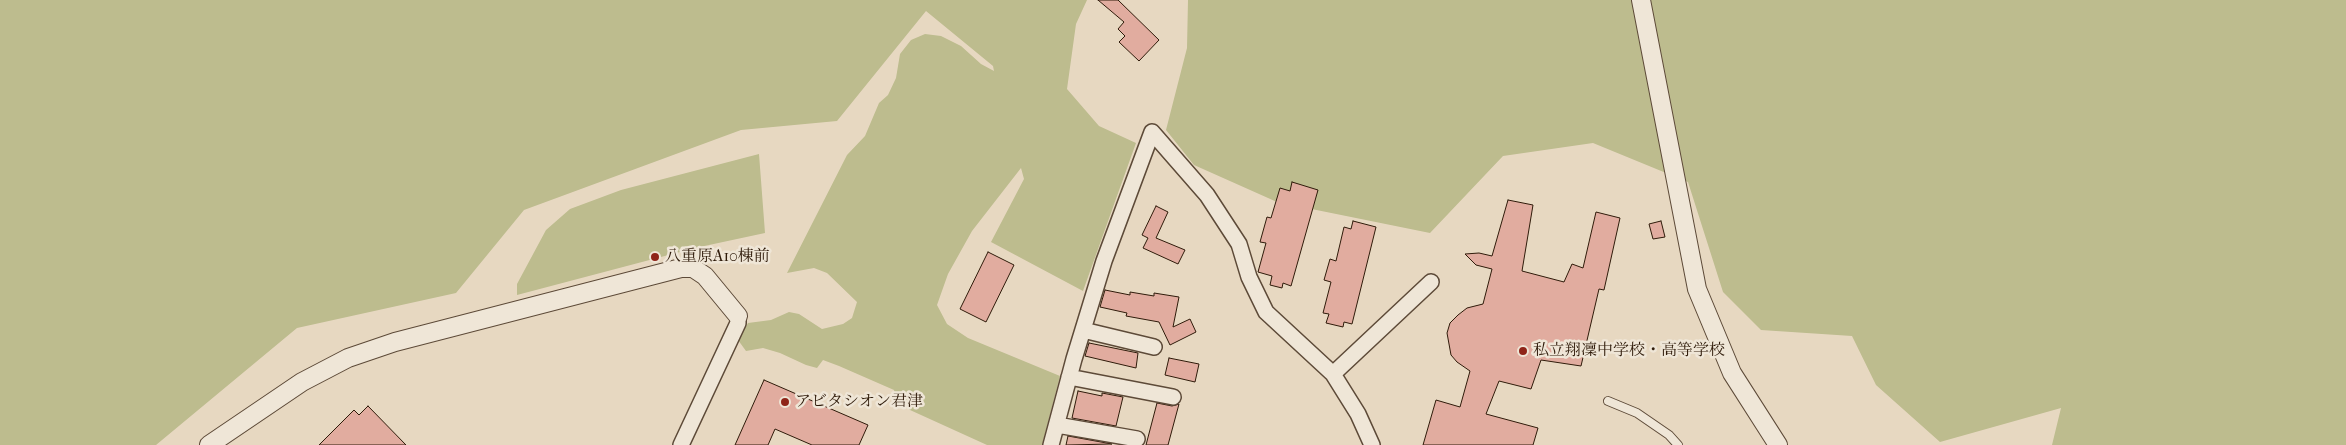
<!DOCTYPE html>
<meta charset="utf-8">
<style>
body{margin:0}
canvas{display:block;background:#e7d8c1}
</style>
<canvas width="2346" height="445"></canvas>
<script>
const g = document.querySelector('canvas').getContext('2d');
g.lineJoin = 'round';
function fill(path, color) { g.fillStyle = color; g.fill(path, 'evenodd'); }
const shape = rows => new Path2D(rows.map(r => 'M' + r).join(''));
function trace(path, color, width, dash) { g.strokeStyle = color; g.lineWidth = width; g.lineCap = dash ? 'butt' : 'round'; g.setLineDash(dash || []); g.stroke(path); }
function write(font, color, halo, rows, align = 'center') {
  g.font = font + ' "IM FELL French Canon","Noto Serif JP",serif'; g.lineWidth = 5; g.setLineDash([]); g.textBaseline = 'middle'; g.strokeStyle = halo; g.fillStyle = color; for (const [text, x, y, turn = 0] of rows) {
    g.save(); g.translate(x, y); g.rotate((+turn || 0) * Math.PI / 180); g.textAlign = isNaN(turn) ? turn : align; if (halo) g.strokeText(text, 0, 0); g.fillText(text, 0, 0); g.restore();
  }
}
fill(shape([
 [0,0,1087,0,1076,24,1067,89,1099,126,1136,143,1083,291,991,242,1024,179,1021,168,972,231,948,274,937,305,947,324,968,338,1060,376,1042,445,987,445,910,410,897,401,894,390,839,366,823,360,817,368,806,365,780,353,763,348,746,351,738,340,748,323,771,320,789,312,799,314,822,329,843,324,852,318,857,302,827,273,814,268,787,273,847,155,865,136,879,103,888,95,896,78,900,54,911,40,925,34,941,36,961,46,981,64,994,71,993,66,926,11,837,121,741,130,524,210,456,293,297,328,156,445,0,445],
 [1188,0,2346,0,2346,445,2052,445,2061,408,1940,442,1876,385,1852,336,1761,330,1723,292,1688,182,1593,143,1503,156,1430,233,1277,202,1194,165,1166,130,1187,48],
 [759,154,765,233,695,248,517,295,517,284,546,230,570,209,621,190]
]), '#bdbc8e');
const building = shape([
 [1098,0,1118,0,1159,40,1139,61,1119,42,1125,36,1118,29,1124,22,1098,0],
 [1292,182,1318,190,1291,286,1283,283,1282,288,1270,285,1272,276,1258,272,1266,243,1260,242,1267,217,1271,218,1280,188,1290,191,1292,182],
 [1508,200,1533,205,1522,271,1564,282,1572,264,1583,268,1596,212,1620,218,1604,290,1599,289,1581,366,1541,360,1531,389,1499,381,1486,414,1538,428,1533,445,1423,445,1436,400,1460,407,1470,371,1457,362,1451,355,1447,333,1450,323,1458,315,1467,308,1483,304,1492,269,1476,265,1465,254,1479,253,1492,256,1508,200],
 [1156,206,1168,212,1156,238,1185,250,1178,264,1143,248,1148,238,1142,235,1156,206],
 [1353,221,1376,227,1352,324,1344,322,1343,327,1326,323,1329,314,1323,313,1331,282,1324,280,1330,259,1336,261,1344,227,1351,229,1353,221],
 [1661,221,1665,237,1653,239,1649,224,1661,221],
 [988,252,1014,265,986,322,960,309,988,252],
 [1105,290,1130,295,1130,292,1154,296,1154,293,1179,297,1173,327,1190,319,1196,332,1170,345,1159,322,1126,316,1127,313,1100,307,1105,290],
 [1089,343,1138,353,1136,368,1085,356,1089,343],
 [1169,358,1199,364,1195,382,1165,375,1169,358],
 [764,380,868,425,859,445,812,445,775,429,768,445,735,445,764,380],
 [1078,391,1102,396,1102,393,1123,397,1116,426,1072,418,1078,391],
 [1157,403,1172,406,1179,404,1168,445,1146,445,1157,403],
 [368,406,406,445,319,445,354,410,359,415,368,406],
 [1068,436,1112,444,1066,445,1068,436]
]);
fill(building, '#e1ac9f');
trace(building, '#2f1b0a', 1);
const service = shape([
 [1608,401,1637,413,1669,435,1678,445]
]);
const minor = shape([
 [1083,330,1154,347],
 [1333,374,1431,282],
 [1069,377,1173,397],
 [1057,425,1137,439],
 [681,445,738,323,738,316],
 [1051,445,1074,359,1104,261,1152,132,1207,195,1239,244,1249,277,1266,312,1333,374,1358,414,1372,445]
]);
const tertiary = shape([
 [1641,0,1697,289,1732,373,1778,445],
 [209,445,302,382,348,358,395,342,681,268,693,268,705,276,738,316]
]);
trace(service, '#5d4a38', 10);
trace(minor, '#5d4a38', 18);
trace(tertiary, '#5d4a38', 20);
trace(service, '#efe6d7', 8);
trace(minor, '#efe6d7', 15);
trace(tertiary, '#efe6d7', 18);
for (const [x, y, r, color] of [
 [655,257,5,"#8f2418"],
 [1523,351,5,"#8f2418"],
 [785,402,5,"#8f2418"]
]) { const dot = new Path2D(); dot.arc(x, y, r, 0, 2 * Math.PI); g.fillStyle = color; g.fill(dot); trace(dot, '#efe6d7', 2); }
write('16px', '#2f1b0a', '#efe6d7', [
 ["八重原A10棟前",665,257],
 ["私立翔凜中学校・高等学校",1533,351],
 ["アビタシオン君津",795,402]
], 'left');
</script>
